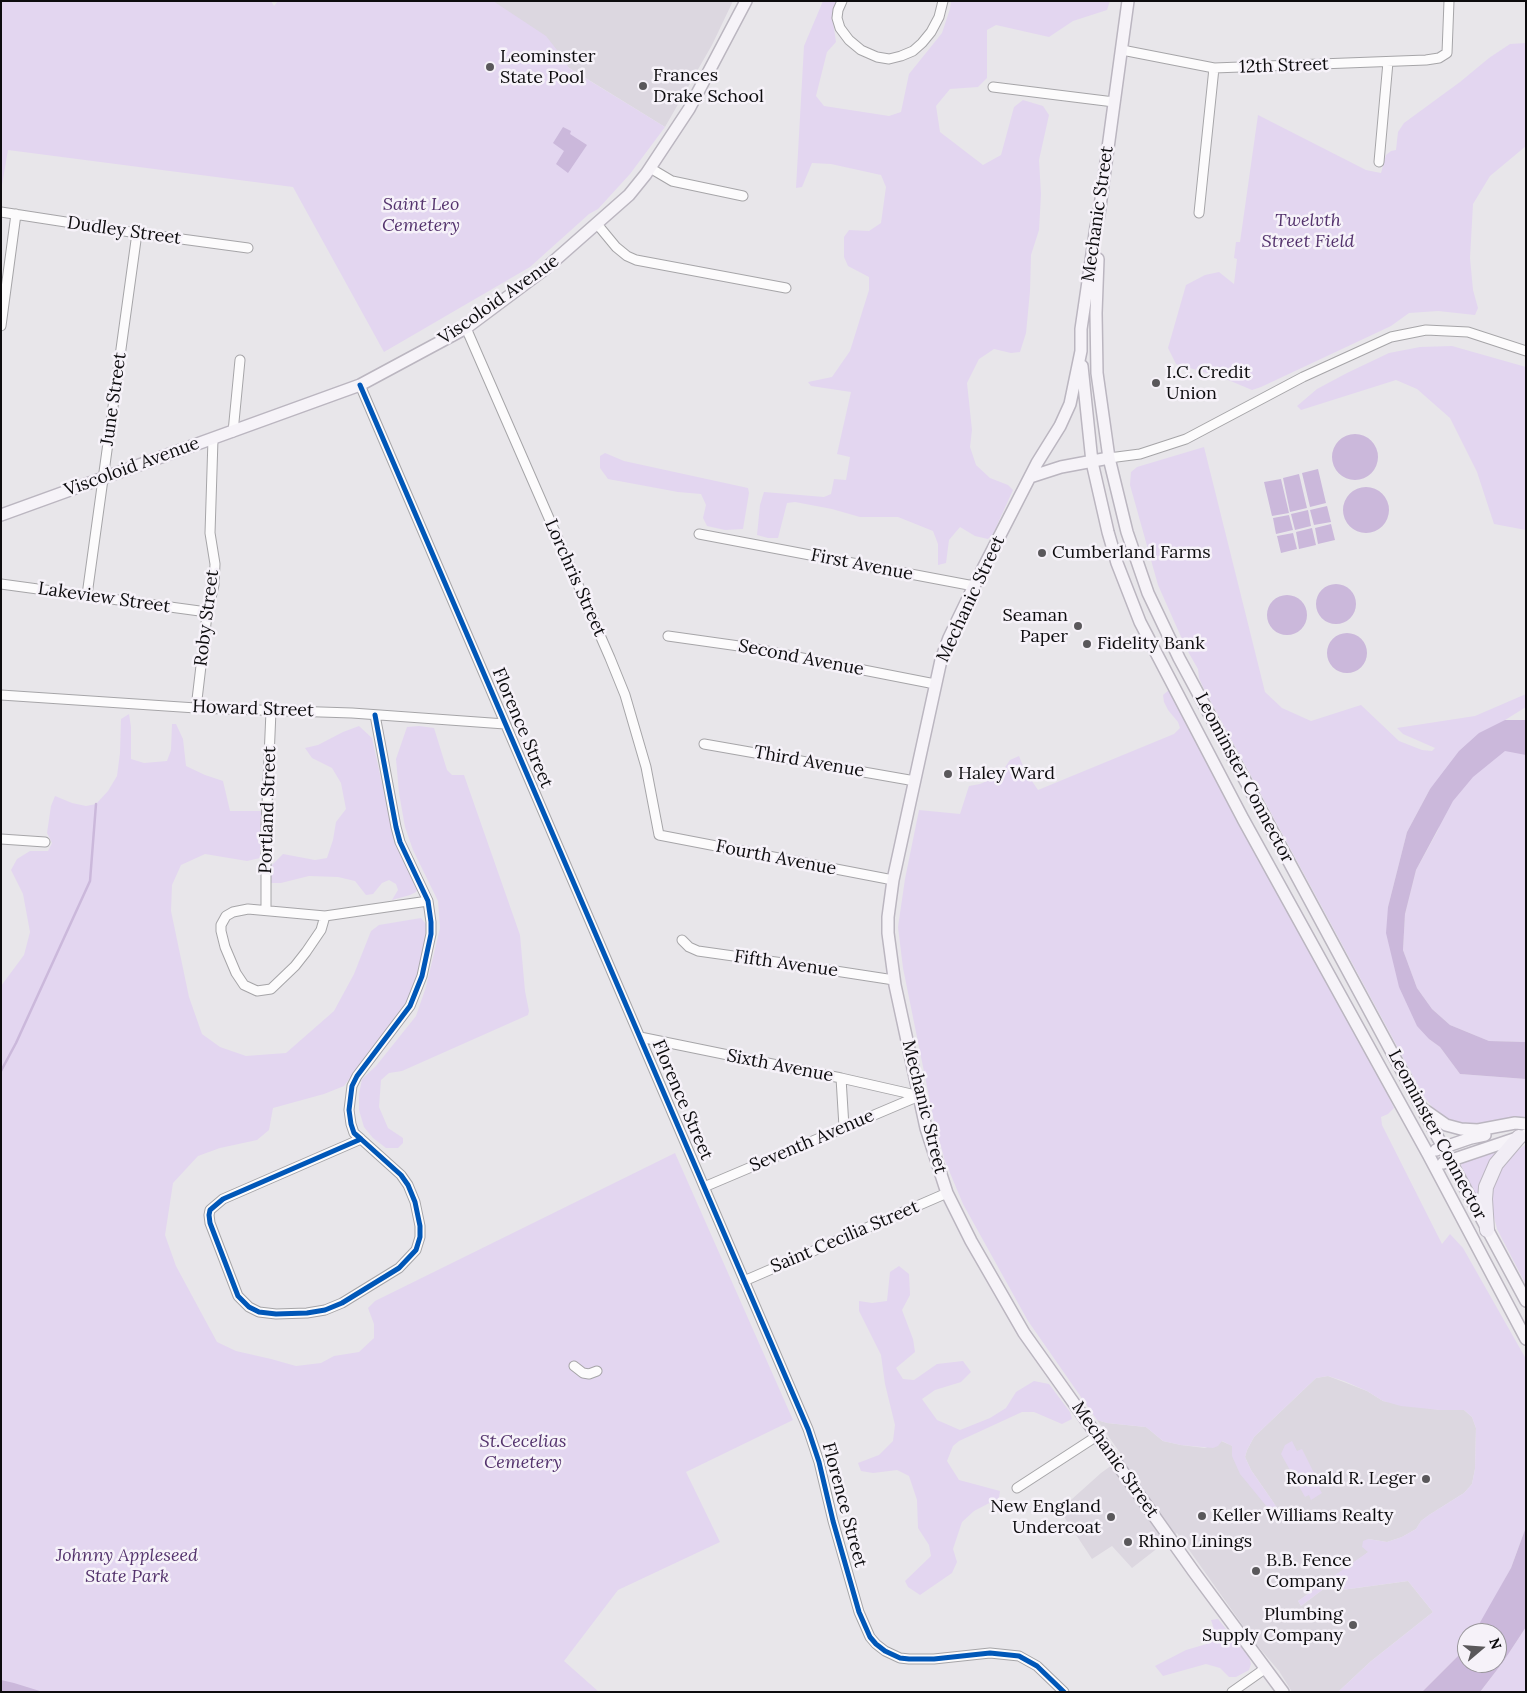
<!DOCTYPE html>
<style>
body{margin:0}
#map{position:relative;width:1527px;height:1693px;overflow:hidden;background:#e8e6ea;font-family:Lora,serif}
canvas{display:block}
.frame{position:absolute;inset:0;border:2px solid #0d0c0e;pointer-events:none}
.north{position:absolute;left:1457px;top:1623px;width:50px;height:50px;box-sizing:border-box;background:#f6f2f9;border:1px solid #99969b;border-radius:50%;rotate:72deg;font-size:14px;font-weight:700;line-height:20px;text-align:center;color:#0d0c0e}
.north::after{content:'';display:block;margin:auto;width:18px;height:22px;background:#5a585b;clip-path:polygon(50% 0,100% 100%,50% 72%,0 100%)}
</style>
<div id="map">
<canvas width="1527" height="1693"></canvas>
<div class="frame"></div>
<div class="north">N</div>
</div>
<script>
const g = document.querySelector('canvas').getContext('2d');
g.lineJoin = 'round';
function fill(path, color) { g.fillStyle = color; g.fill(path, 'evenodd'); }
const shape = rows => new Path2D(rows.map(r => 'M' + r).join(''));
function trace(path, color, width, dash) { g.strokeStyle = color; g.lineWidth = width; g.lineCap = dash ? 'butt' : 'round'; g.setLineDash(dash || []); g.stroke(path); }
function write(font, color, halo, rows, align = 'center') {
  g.font = font + ' Lora,serif'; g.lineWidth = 5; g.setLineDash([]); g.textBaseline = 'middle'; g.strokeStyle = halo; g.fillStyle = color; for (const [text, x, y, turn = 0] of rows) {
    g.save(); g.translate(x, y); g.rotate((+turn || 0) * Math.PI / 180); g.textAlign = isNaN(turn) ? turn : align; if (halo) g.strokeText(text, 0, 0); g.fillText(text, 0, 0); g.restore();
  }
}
fill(shape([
 [461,1,733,1,712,45,665,127],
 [1328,1376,1367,1391,1383,1401,1440,1410,1464,1410,1472,1417,1476,1428,1475,1469,1472,1484,1464,1493,1429,1515,1421,1521,1416,1529,1402,1537,1387,1542,1368,1539,1369,1552,1298,1601,1301,1606,1334,1581,1342,1590,1408,1581,1433,1612,1370,1662,1338,1692,1292,1692,1279,1671,1256,1644,1177,1533,1132,1568,1112,1546,1092,1559,1061,1512,1062,1508,1101,1473,1123,1457,1097,1420,1107,1423,1146,1427,1163,1441,1181,1445,1205,1448,1221,1441,1233,1446,1233,1450,1278,1509,1251,1470,1245,1457,1247,1450,1254,1437,1316,1378]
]), '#dcd7e0');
fill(shape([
 [1,1,271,1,274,6,278,1,493,1,546,36,557,50,569,68,665,127,630,174,598,209,589,214,530,267,384,352,293,187,8,150,1,191],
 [823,1,840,1,833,22,836,42,827,52,816,96,824,106,889,116,901,112,909,74,942,33,950,9,951,1,1110,1,1107,10,1073,21,1049,37,996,25,987,30,987,78,978,87,950,89,936,106,940,132,983,165,1001,155,1014,107,1023,100,1043,106,1049,115,1039,160,1041,194,1039,230,1031,255,1030,291,1026,333,1020,352,1011,353,994,349,979,359,967,383,972,430,970,447,976,465,990,478,1008,485,1013,490,993,534,988,539,975,536,960,527,949,540,946,563,938,565,938,544,933,531,898,517,860,517,832,509,795,502,787,503,778,538,768,538,757,535,760,505,764,492,824,497,831,494,834,479,846,480,850,457,837,454,851,392,811,386,808,382,832,377,850,351,869,290,869,277,848,266,844,257,844,237,849,230,869,231,881,223,886,187,881,175,831,164,812,163,802,187,796,188,804,46],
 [1526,43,1526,146,1490,176,1473,204,1470,258,1473,290,1478,308,1475,315,1438,311,1409,313,1391,326,1261,387,1252,390,1221,377,1176,364,1168,348,1186,285,1205,275,1219,272,1234,284,1237,259,1234,258,1236,242,1240,242,1258,115,1366,170,1381,173,1386,155,1391,151,1396,150,1398,132,1404,123,1460,82,1489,58,1510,44],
 [1452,346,1526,367,1526,530,1494,524,1477,472,1450,418,1417,389,1396,380,1301,410,1297,406,1317,389,1347,373,1389,353,1420,347],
 [1204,447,1265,692,1282,708,1311,721,1361,705,1399,741,1422,750,1432,751,1435,748,1403,734,1397,728,1475,716,1526,694,1526,707,1505,720,1430,789,1407,832,1388,907,1429,1039,1440,1047,1460,1074,1526,1079,1526,1118,1480,1126,1457,1123,1446,1119,1434,1109,1425,1098,1203,687,1199,678,1198,669,1186,648,1158,585,1130,485,1131,472,1137,467],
 [605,453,624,461,748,488,749,493,743,529,725,530,707,526,703,518,706,505,701,494,678,492,608,479,600,468,600,456],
 [1170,689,1383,1084,1394,1108,1388,1114,1381,1117,1382,1125,1442,1244,1450,1234,1463,1248,1526,1359,1526,1527,1511,1568,1489,1609,1474,1633,1467,1633,1467,1643,1460,1654,1422,1692,1338,1692,1370,1662,1433,1612,1408,1581,1341,1590,1334,1581,1301,1606,1298,1601,1368,1552,1362,1547,1363,1541,1368,1539,1387,1542,1402,1537,1416,1529,1421,1521,1429,1515,1464,1493,1472,1484,1475,1469,1476,1428,1472,1417,1464,1410,1440,1410,1401,1406,1383,1401,1367,1391,1344,1381,1328,1376,1316,1378,1254,1437,1247,1450,1245,1457,1251,1470,1278,1509,1282,1506,1285,1507,1286,1512,1283,1516,1277,1516,1272,1513,1240,1474,1232,1456,1232,1446,1222,1441,1218,1446,1213,1448,1181,1445,1163,1441,1146,1427,1107,1423,1097,1420,1028,1321,963,1204,945,1161,934,1121,903,968,898,927,905,879,919,810,960,814,969,786,980,784,999,776,1010,760,1019,756,1025,771,1038,790,1174,734,1180,728,1178,722,1168,710,1164,702,1163,695],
 [129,714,131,727,131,759,144,763,167,761,171,750,172,724,176,724,183,739,186,766,205,775,223,781,230,811,261,811,260,858,247,861,205,854,181,865,172,885,171,911,189,997,202,1034,220,1047,246,1056,286,1053,334,1011,354,974,371,931,379,925,421,918,426,924,427,933,417,979,409,999,344,1086,324,1094,273,1108,269,1130,257,1140,220,1148,198,1156,173,1183,165,1235,176,1266,217,1342,236,1351,271,1359,296,1366,321,1363,334,1356,359,1352,374,1338,374,1324,368,1308,375,1301,675,1153,793,1420,686,1472,720,1542,618,1590,564,1661,599,1692,1,1692,1,986,24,955,30,932,23,894,11,870,17,859,30,851,48,851,52,843,47,833,51,806,55,796,72,803,86,806,96,804,108,791,117,776,120,753,121,719],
 [1526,724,1526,1042,1489,1041,1450,1025,1432,1009,1417,988,1403,950,1405,914,1416,870,1438,830,1444,802],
 [359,726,372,738,393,833,418,888,416,892,410,895,392,900,398,890,396,884,389,880,382,883,373,894,366,895,355,881,338,877,309,876,281,883,271,883,271,866,283,854,315,860,327,858,333,840,336,822,346,809,341,783,332,768,312,758,305,748,318,745,343,732],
 [419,726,434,728,447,770,452,775,464,775,520,935,525,991,529,1011,528,1015,402,1071,389,1073,381,1080,379,1107,388,1128,403,1138,403,1143,398,1148,386,1148,373,1138,364,1127,359,1110,359,1094,362,1079,376,1066,416,1016,426,987,440,928,438,901,413,850,405,827,399,793,396,759,407,727],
 [1526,1144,1526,1285,1497,1229,1493,1213,1492,1194,1496,1176,1507,1159],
 [1502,1147,1480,1197,1478,1198,1461,1166,1462,1162],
 [899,1266,909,1274,910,1295,902,1310,913,1339,915,1352,896,1368,903,1379,914,1380,937,1364,963,1361,971,1372,961,1382,935,1390,922,1399,937,1420,960,1430,990,1418,1006,1408,1016,1392,1034,1381,1049,1384,1070,1412,1072,1419,1062,1424,1034,1412,1022,1412,959,1441,953,1446,947,1461,959,1480,1000,1491,999,1498,974,1511,962,1522,953,1549,957,1562,952,1573,920,1595,908,1587,905,1581,931,1556,929,1545,918,1528,917,1500,909,1476,897,1470,873,1473,861,1471,858,1463,879,1455,893,1441,895,1425,885,1384,881,1355,859,1311,859,1301,872,1303,887,1301,890,1272],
 [1292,1441,1297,1451,1302,1449,1321,1487,1319,1488,1322,1493,1311,1500,1309,1495,1305,1497,1281,1454,1285,1445],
 [1218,1619,1249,1657,1251,1664,1249,1670,1236,1677,1229,1677,1220,1668,1206,1664,1163,1676,1155,1666,1186,1650,1210,1643,1216,1635,1211,1620],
 [1526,1627,1526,1692,1480,1692,1503,1662]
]), '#e3d6f0');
fill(shape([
 [563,127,571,131,570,134,587,145,568,173,556,164,564,151,553,143],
 '1332 457a23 23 0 1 1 46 0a23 23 0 1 1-46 0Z',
 [1318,469,1326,503,1310,507,1302,473],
 [1299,474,1307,508,1290,512,1283,478],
 [1281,479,1289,513,1272,516,1264,482],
 '1343 510a23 23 0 1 1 46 0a23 23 0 1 1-46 0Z',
 [1327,506,1331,522,1314,525,1310,510],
 [1308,510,1311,526,1295,530,1291,514],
 [1289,515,1293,530,1276,534,1273,518],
 [1331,524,1335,540,1318,544,1315,528],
 [1312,528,1316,545,1299,549,1296,532],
 [1293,533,1297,549,1281,553,1277,536],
 '1316 604a20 20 0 1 1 40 0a20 20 0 1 1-40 0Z',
 '1267 615a20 20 0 1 1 40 0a20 20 0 1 1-40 0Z',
 '1327 653a20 20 0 1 1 40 0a20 20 0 1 1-40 0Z',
 [1505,720,1526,720,1526,755,1505,751,1473,777,1453,801,1416,870,1405,914,1403,950,1417,988,1432,1009,1450,1025,1489,1041,1526,1042,1526,1079,1460,1074,1440,1047,1429,1039,1417,1026,1399,987,1386,933,1388,907,1407,832,1430,789,1459,751,1479,733],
 [1526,1527,1526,1627,1503,1662,1480,1692,1422,1692,1460,1654,1467,1643,1467,1663,1497,1663,1497,1633,1474,1633,1511,1568],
 [1,1680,14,1683,43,1692,1,1692]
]), '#cbb8db');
trace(shape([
 [1,1071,16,1043,90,881,96,804]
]), '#cbb8db', 2.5);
const minor = shape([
 [842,1,838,10,837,18,840,28,849,40,861,50,877,57,889,59,901,56,913,51,922,43,931,32,939,17,943,1],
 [1122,50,1214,68,1426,60,1439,58,1447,53,1449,1],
 [993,87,1114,102],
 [1379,162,1388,62],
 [650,168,672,181,743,196],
 [1,212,137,233,248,248],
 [1199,213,1214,68],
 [597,224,616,247,627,256,636,260,786,288],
 [1,326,16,214],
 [466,328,610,658,625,695,646,767,659,835,893,880],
 [360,385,808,1429,819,1462,833,1521,859,1612,870,1637,876,1644,885,1651,900,1658,909,1659,934,1659,990,1653,1019,1656,1037,1666,1064,1692],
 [233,432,240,360],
 [1109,458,1140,454,1186,439,1303,377,1391,337,1426,330,1468,332,1526,351],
 [699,534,974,586],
 [1,584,207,612],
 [87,595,137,233],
 [668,636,746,647,935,684],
 [1,695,196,708,352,713,505,724],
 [196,708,207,615,214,585,215,564,210,533,213,439],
 [704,744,915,781],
 [1,839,45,842],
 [266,910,266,828,271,711],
 [325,916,248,909,233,912,226,916,221,925,221,931,225,947,236,973,244,985,257,991,271,989,295,966,306,952,321,930,325,916,428,901],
 [682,940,689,947,698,951,790,964,894,980],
 [640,1037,841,1078,920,1096],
 [841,1078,844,1127],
 [361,1139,401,1175,408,1185,415,1202,420,1226,420,1237,416,1250,399,1268,342,1303,325,1310,307,1313,276,1314,259,1312,249,1307,238,1296,210,1223,209,1215,210,1210,223,1199,361,1139,354,1133,351,1124,349,1110,352,1086,357,1076,410,1006,422,976,431,934,431,922,428,901,400,842,396,827,375,715],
 [704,1187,919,1096],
 [744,1281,947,1193],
 [574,1366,583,1373,589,1374,597,1371],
 [1017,1488,1097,1436],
 [1232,1692,1266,1668]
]);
const major = shape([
 [1128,1,1099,214,1096,227,1081,329,1081,351,1070,404,1060,426,1037,463,974,586,949,638,941,660,893,880,888,917,888,933,895,985,926,1128,947,1193,971,1241,1024,1333,1194,1572,1283,1692],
 [1098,259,1096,313,1097,373,1109,458,1127,532,1148,593,1179,658,1526,1301],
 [1082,366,1092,462,1108,532,1117,563,1140,622,1243,819,1428,1154,1526,1339],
 [1030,477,1061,467,1109,458],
 [1,515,360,385,466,328,545,269,629,195,646,174,689,109,746,1],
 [1426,1111,1446,1125,1461,1129,1478,1130,1515,1123,1526,1124],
 [1436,1150,1471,1138,1485,1135],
 [1443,1163,1526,1135]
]);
const highway = shape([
 [1487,1230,1485,1199,1486,1187,1496,1164,1519,1137]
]);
trace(minor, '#a6a5a8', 11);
trace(major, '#bbb6c0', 14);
trace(highway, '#bbb6c0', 16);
trace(minor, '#fcfbfc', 9);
trace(major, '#f6f3f8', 11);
trace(highway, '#f1edf5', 14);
trace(shape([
 [360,385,808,1429,819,1462,833,1521,859,1612,870,1637,876,1644,885,1651,900,1658,909,1659,934,1659,990,1653,1019,1656,1037,1666,1064,1692],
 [361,1139,401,1175,408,1185,415,1202,420,1226,420,1237,416,1250,399,1268,342,1303,325,1310,307,1313,276,1314,259,1312,249,1307,238,1296,210,1223,209,1215,210,1210,223,1199,361,1139,354,1133,351,1124,349,1110,352,1086,357,1076,410,1006,422,976,431,934,431,922,428,901,400,842,396,827,375,715]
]), '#0057b8', 5);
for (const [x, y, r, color] of [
 [490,67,5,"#5a585b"],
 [643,86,5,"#5a585b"],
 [1156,383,5,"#5a585b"],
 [1042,553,5,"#5a585b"],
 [1078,626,5,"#5a585b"],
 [1087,644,5,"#5a585b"],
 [948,774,5,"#5a585b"],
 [1426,1479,5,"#5a585b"],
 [1202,1516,5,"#5a585b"],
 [1111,1517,5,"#5a585b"],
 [1128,1542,5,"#5a585b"],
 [1256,1571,5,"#5a585b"],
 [1353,1625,5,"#5a585b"]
]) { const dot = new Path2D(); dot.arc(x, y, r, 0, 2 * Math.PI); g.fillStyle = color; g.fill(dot); trace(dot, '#f6f2f9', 2); }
write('18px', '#0d0c0e', '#f6f2f9', [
 ["Leominster",500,57],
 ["State Pool",500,78],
 ["Frances",653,76],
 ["Drake School",653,97],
 ["I.C. Credit",1166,373],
 ["Union",1166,394],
 ["Cumberland Farms",1052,553],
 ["Seaman",1068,616,"right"],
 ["Paper",1068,637,"right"],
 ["Fidelity Bank",1097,644],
 ["Haley Ward",958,774],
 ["Ronald R. Leger",1416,1479,"right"],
 ["New England",1101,1507,"right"],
 ["Undercoat",1101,1528,"right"],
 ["Keller Williams Realty",1212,1516],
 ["Rhino Linings",1138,1542],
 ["B.B. Fence",1266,1561],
 ["Company",1266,1582],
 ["Plumbing",1343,1615,"right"],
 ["Supply Company",1343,1636,"right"]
], 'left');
write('18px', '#0d0c0e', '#f6f2f9', [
 ["12th Street",1284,66,-2],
 ["Mechanic Street",1098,214,-82],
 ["Dudley Street",124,231,8],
 ["Viscoloid Avenue",499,300,-35],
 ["June Street",114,399,-82],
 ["Viscoloid Avenue",132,467,-20],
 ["First Avenue",862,565,11],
 ["Lorchris Street",575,578,66],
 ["Lakeview Street",104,598,8],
 ["Mechanic Street",971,599,-65],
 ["Roby Street",207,618,-83],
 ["Second Avenue",801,658,11],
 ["Howard Street",253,709,2],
 ["Florence Street",522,728,67],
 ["Third Avenue",809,762,10],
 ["Leominster Connector",1244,778,62],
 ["Portland Street",268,810,-88],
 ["Fourth Avenue",776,858,11],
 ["Fifth Avenue",786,964,8],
 ["Sixth Avenue",780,1066,11],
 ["Florence Street",682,1100,67],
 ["Mechanic Street",924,1107,76],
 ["Leominster Connector",1437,1135,62],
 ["Seventh Avenue",812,1141,-23],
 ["Saint Cecilia Street",845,1237,-23],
 ["Mechanic Street",1115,1460,55],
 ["Florence Street",844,1505,75]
]);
write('italic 18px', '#54336d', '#f6f2f9', [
 ["Saint Leo",421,205],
 ["Cemetery",421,226],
 ["Twelvth",1308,221],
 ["Street Field",1308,242],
 ["St.Cecelias",523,1442],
 ["Cemetery",523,1463],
 ["Johnny Appleseed",127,1556],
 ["State Park",127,1577]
]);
</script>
